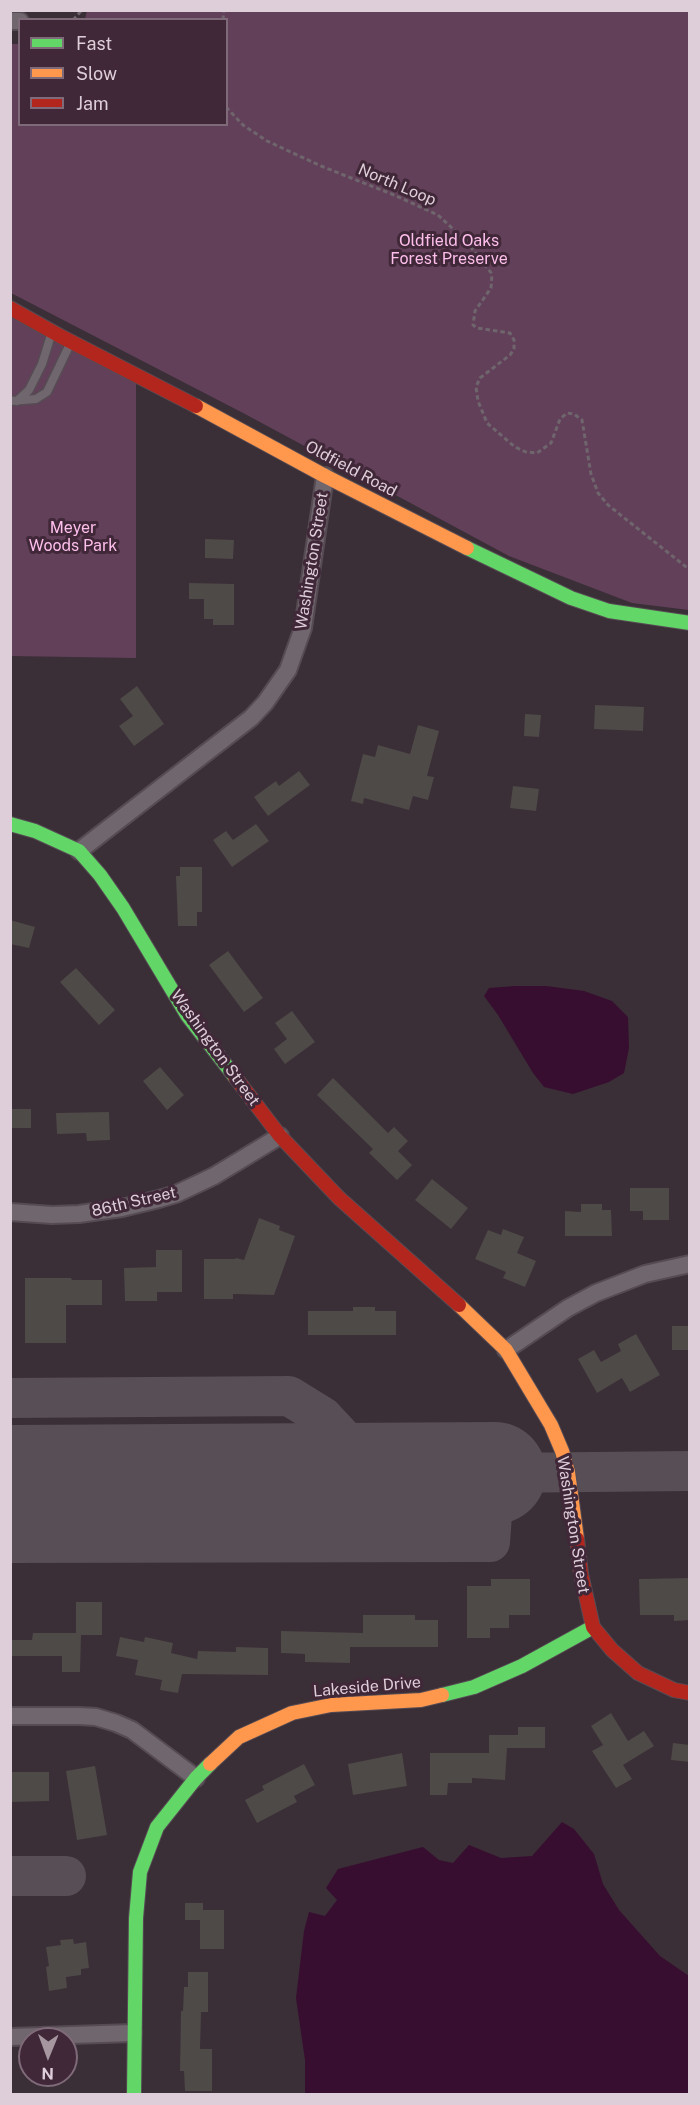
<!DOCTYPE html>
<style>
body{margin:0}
#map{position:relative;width:700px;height:2105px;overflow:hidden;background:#3a2e37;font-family:"Public Sans",sans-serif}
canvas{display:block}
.frame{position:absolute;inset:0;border:12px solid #deced9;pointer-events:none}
.legend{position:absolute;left:18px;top:18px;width:210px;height:108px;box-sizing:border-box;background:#402839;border:2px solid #7f6a79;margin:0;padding:8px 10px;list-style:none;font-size:18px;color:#deced9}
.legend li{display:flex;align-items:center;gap:12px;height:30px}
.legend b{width:30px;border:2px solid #7f6a79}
.north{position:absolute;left:18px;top:2027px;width:60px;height:60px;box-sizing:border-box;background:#402839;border:2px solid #7f6a79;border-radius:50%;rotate:181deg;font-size:16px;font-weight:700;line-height:24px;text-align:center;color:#deced9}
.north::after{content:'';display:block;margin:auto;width:21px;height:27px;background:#a596a0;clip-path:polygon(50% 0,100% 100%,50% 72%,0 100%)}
</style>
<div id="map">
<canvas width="700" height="2105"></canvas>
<div class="frame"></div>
<ul class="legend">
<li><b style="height:8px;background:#63d668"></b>Fast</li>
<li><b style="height:8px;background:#ff974d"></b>Slow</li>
<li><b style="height:8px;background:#b3261e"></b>Jam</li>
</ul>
<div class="north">N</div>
</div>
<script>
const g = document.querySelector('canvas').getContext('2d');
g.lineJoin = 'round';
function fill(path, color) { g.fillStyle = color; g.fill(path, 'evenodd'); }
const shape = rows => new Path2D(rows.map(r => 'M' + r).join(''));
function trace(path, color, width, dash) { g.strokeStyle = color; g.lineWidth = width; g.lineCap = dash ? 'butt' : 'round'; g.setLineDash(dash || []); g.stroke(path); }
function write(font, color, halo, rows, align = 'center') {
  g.font = font + ' "Public Sans",sans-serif'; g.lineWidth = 6; g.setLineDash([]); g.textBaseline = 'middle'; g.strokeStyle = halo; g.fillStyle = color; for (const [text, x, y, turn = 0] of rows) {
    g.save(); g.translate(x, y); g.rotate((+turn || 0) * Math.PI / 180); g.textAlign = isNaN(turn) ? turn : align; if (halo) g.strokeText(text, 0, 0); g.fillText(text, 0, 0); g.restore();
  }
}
fill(shape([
 [87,11,689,11,689,610,632,603,509,556,245,414,11,293,10,44,19,44,20,124,226,124,226,20,85,19],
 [10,315,136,381,136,658,11,656]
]), '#63405a');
fill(shape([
 [515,986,546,986,584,991,612,1001,628,1017,629,1048,624,1073,609,1082,573,1094,544,1087,533,1073,498,1015,484,996,489,988],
 [562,1822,574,1829,594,1854,603,1884,619,1910,660,1956,689,1976,689,2094,305,2094,305,2060,296,1998,304,1931,309,1912,325,1916,337,1900,326,1888,338,1869,423,1847,439,1860,453,1863,469,1845,501,1858,532,1856]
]), '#380e30');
trace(shape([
 [10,1398,289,1396,323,1417,376,1474],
 [10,1543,490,1542,495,1473,690,1471],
 [10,1876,66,1876]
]), '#584e55', 40);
trace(shape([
 [10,1476,495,1473]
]), '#584e55', 102);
fill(shape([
 [205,539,234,540,233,559,205,558],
 [189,583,234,584,234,625,213,625,213,619,204,619,204,599,189,599],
 [137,686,164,724,134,746,119,726,133,716,120,699],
 [595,705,644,707,643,731,594,729],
 [525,714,541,715,539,737,524,736],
 [418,725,439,731,427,776,434,777,428,800,413,796,409,810,364,798,363,804,351,801,363,754,375,757,378,745,410,754],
 [299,771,310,785,268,816,254,797,276,781,279,786],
 [513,786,539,789,536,811,510,808],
 [256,824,269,841,232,867,213,840,226,831,233,840],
 [180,867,202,867,202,912,197,912,197,926,178,926,176,876,180,876],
 [10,920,35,927,29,948,10,944],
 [228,951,263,998,244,1012,209,965],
 [76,968,115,1010,99,1025,60,982],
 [292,1011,315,1042,285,1064,274,1049,287,1039,275,1023],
 [160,1067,184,1095,167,1110,143,1081],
 [333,1078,388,1133,394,1127,408,1141,398,1151,412,1165,397,1180,369,1153,373,1149,317,1095],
 [10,1109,31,1109,31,1128,10,1128],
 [109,1112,110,1140,87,1141,86,1133,57,1134,56,1113],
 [432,1179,468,1208,451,1229,415,1200],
 [630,1188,669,1188,669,1220,643,1220,643,1211,630,1211],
 [581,1204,602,1204,602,1210,611,1210,612,1236,565,1236,565,1211,581,1212],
 [259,1218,280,1226,279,1230,295,1236,274,1295,233,1294,233,1299,204,1299,204,1259,235,1259,236,1258,244,1260],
 [503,1229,524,1237,517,1253,536,1261,525,1287,503,1278,506,1272,475,1259,488,1230,501,1235],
 [156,1250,182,1250,182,1292,157,1292,157,1301,125,1301,124,1268,156,1267],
 [25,1278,71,1278,72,1280,102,1280,102,1305,66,1305,66,1343,25,1343],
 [353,1307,375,1307,375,1311,396,1311,396,1335,308,1335,308,1311,353,1311],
 [672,1326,690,1326,690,1350,672,1350],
 [636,1334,660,1375,630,1392,622,1378,597,1393,578,1359,594,1350,601,1362,621,1351,618,1344],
 [690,1578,690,1620,674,1621,674,1615,640,1615,639,1579],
 [491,1579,530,1579,530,1615,509,1615,509,1628,490,1628,490,1638,467,1638,467,1586,491,1586],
 [76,1602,102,1602,102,1635,81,1635,80,1672,62,1672,62,1656,10,1656,10,1640,32,1640,33,1633,76,1633],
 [363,1615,415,1615,415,1620,438,1620,438,1647,350,1647,350,1663,305,1662,305,1654,281,1653,281,1631,363,1633],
 [120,1637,144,1642,145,1637,173,1643,171,1653,197,1659,198,1651,236,1652,236,1647,268,1648,268,1675,182,1674,178,1693,160,1690,162,1680,135,1675,138,1660,116,1656],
 [611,1713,628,1741,644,1731,654,1746,623,1765,632,1779,616,1788,592,1751,603,1745,591,1726],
 [518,1727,545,1727,545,1748,507,1748,505,1780,472,1778,472,1783,448,1783,447,1795,430,1795,430,1753,489,1753,489,1735,518,1735],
 [673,1743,690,1745,690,1762,671,1760],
 [402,1753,407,1786,353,1795,348,1764],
 [304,1764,315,1785,294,1796,297,1802,257,1823,245,1800,264,1790,262,1786],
 [95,1766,107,1835,77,1840,66,1771],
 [10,1772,49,1772,49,1801,10,1802],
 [185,1903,203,1903,203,1910,224,1910,224,1949,200,1949,200,1920,185,1920],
 [73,1939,74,1944,86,1942,89,1968,81,1969,81,1975,66,1977,67,1988,49,1991,46,1967,49,1966,46,1947,61,1945,60,1940],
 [188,1972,208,1972,208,2012,201,2012,200,2049,212,2049,212,2091,185,2091,184,2071,180,2071,181,2011,183,2011,184,1987,188,1987]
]), '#4e4a47');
const lane = shape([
 [10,401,36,399,47,392,71,342],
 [17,401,29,390,42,364,52,332]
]);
const street = shape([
 [10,21,20,21],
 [79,851,251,718,265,703,288,670,303,628,325,476],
 [10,1212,52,1215,79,1214,122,1208,159,1199,176,1194,214,1176,280,1136],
 [506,1350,568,1308,596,1293,645,1274,690,1264],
 [10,1716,79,1716,96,1717,116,1723,132,1730,196,1778],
 [10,2037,133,2033]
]);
const fast = shape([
 [467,548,571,598,609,611,690,623],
 [10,824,35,831,79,851,100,875,123,908,187,1015,235,1077],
 [442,1695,474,1687,522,1666,593,1627],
 [134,2094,136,1918,140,1872,157,1827,196,1778,210,1764]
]);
const slow = shape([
 [196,406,325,476,467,548],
 [459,1305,506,1350,551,1425,562,1451,568,1472,577,1539],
 [210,1764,239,1737,292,1713,331,1705,421,1700,442,1695]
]);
const jam = shape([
 [10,308,60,336,196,406],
 [235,1077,280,1136,339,1198,459,1305],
 [577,1539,581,1574,593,1627,612,1650,638,1673,674,1690,690,1693]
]);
trace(lane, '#564b53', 11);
trace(street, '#564b53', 20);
trace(fast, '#564b53', 16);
trace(slow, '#564b53', 16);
trace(jam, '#564b53', 16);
trace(shape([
 [73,20,82,10],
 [223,20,224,10],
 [226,107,243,125,267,141,321,166,394,195,438,215,466,241,492,274,491,288,475,311,473,325,477,328,510,333,514,340,514,349,510,355,480,378,476,387,478,401,487,423,515,447,526,452,537,453,551,443,560,419,567,413,574,414,582,420,591,474,598,493,608,505,690,570]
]), '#6f656c', 3, [4.5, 3]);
trace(lane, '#70666d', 8);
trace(street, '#70666d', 16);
trace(fast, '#63d668', 14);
trace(slow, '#ff974d', 14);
trace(jam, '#b3261e', 14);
write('16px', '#deced9', '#402839', [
 ["North Loop",397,185,23],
 ["Oldfield Road",351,469,28],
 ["Washington Street",312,561,-81],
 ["Washington Street",215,1048,54],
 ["86th Street",134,1202,-13],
 ["Washington Street",573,1525,81],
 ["Lakeside Drive",367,1687,-5]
]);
write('16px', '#febfec', '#402839', [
 ["Oldfield Oaks",449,241],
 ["Forest Preserve",449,259],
 ["Meyer",73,528],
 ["Woods Park",73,546]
]);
</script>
